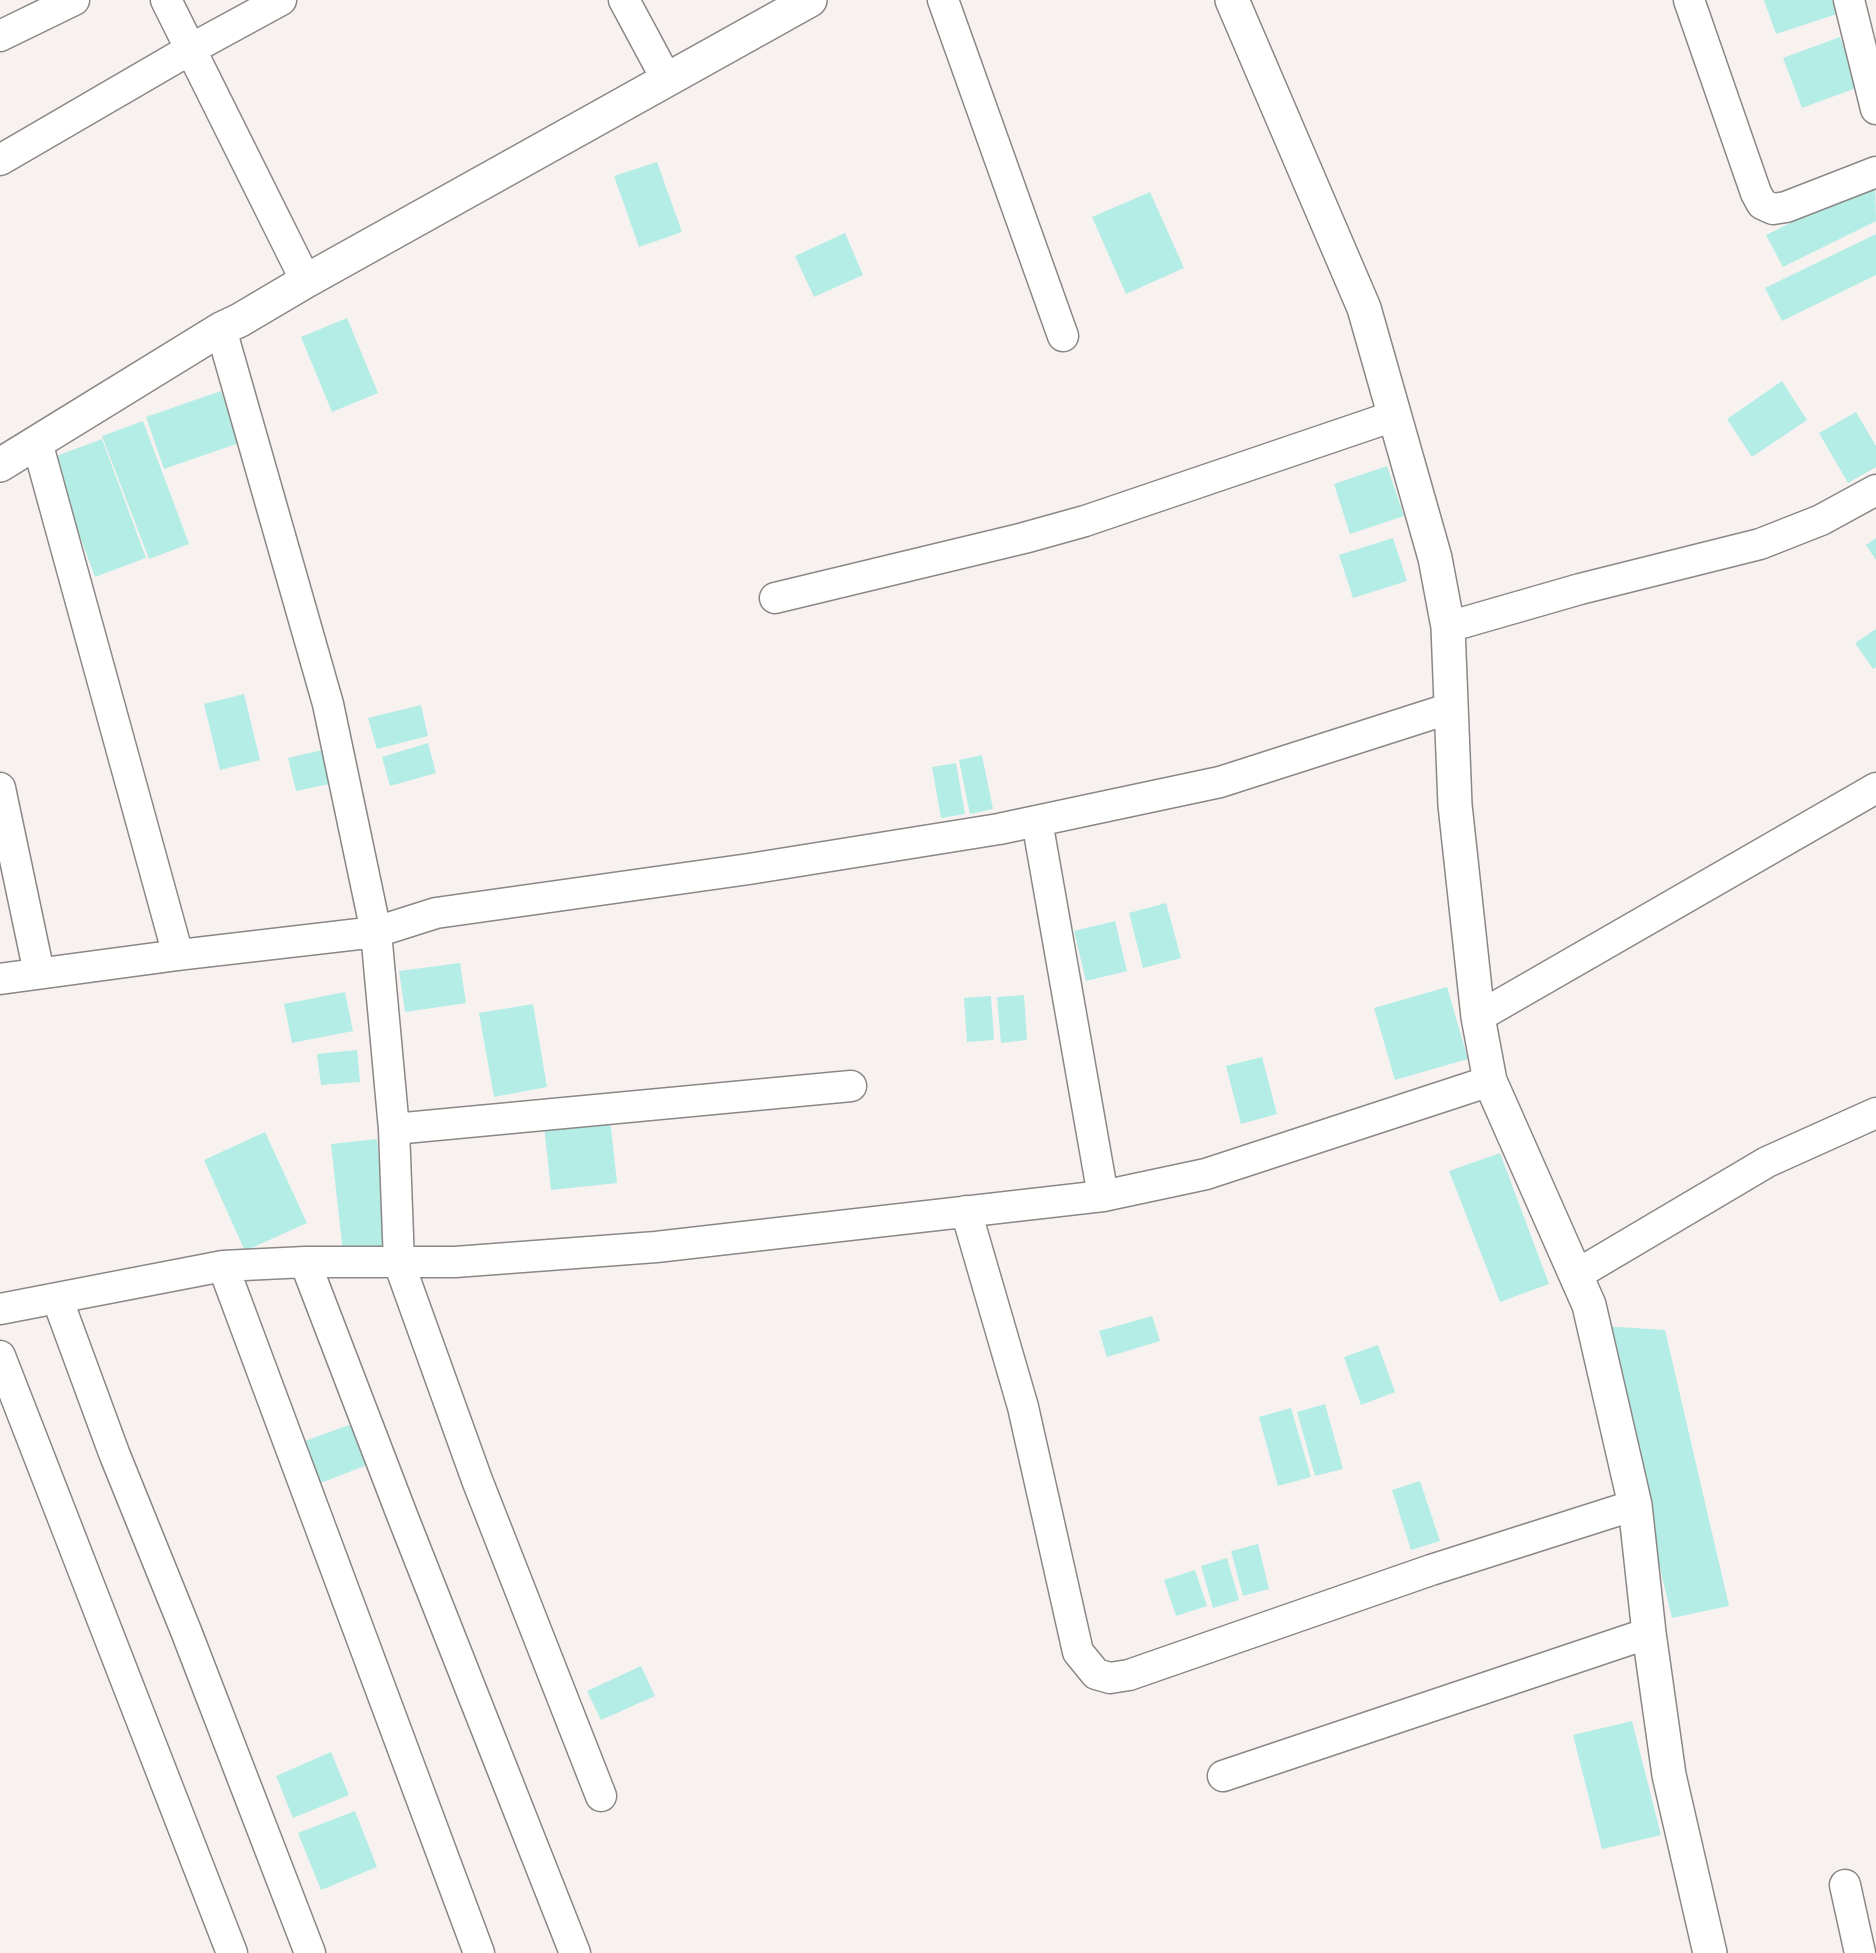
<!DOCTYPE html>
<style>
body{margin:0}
canvas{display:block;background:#f7f2f0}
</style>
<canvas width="1876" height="1953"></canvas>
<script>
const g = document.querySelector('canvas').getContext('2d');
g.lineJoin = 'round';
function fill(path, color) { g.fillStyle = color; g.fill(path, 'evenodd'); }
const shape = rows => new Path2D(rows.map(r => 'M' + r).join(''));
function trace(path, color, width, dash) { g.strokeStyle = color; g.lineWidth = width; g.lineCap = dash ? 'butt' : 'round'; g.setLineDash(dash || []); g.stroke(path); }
fill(shape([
 [1764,0,1832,0,1837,14,1776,34],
 [1840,37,1859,87,1802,108,1783,58],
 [657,162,682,232,639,247,614,176],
 [1875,181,1876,221,1783,267,1766,235],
 [1150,192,1184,268,1126,294,1092,217],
 [845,233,863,275,814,297,795,256],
 [1876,234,1876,275,1782,321,1765,288],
 [347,318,378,393,332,412,301,337],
 [1782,381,1807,420,1752,457,1727,419],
 [221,391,239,443,164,469,146,417],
 [1856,412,1876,446,1876,467,1848,483,1819,433],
 [143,421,189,544,149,559,102,436],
 [102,439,146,558,95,577,51,458],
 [1387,466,1404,516,1350,534,1334,484],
 [1393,538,1407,581,1353,598,1339,555],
 [1876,538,1876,560,1866,545],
 [1876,629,1876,667,1873,669,1855,643],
 [244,694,260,760,220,770,204,704],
 [421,705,428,736,377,749,368,718],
 [428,743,436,773,390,786,382,757],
 [326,749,334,783,296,791,288,758],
 [982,755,993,809,970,814,959,760],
 [956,763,965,814,941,818,932,767],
 [1166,903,1181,958,1143,968,1129,913],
 [1115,921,1127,971,1086,981,1074,931],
 [460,963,466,1003,405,1012,399,971],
 [1447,987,1468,1059,1395,1080,1374,1008],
 [345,992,353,1031,292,1043,284,1004],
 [1024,995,1027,1040,1001,1043,997,997],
 [991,996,994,1040,967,1042,964,998],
 [533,1004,547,1087,494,1097,479,1013],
 [357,1050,360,1082,321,1085,317,1054],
 [1262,1057,1277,1114,1241,1124,1226,1066],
 [610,1119,617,1183,551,1190,544,1126],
 [265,1132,307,1223,245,1251,204,1160],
 [377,1139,389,1248,343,1253,331,1144],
 [1500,1153,1549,1284,1500,1302,1449,1171],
 [1152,1316,1160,1341,1107,1357,1099,1331],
 [1602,1326,1665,1330,1729,1606,1672,1618],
 [1378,1345,1395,1392,1361,1405,1344,1357],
 [1325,1404,1343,1469,1315,1476,1297,1412],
 [1291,1408,1311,1477,1278,1486,1259,1417],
 [360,1421,375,1462,318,1484,302,1442],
 [1420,1481,1440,1541,1411,1550,1392,1490],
 [1258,1544,1269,1589,1243,1596,1231,1551],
 [1227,1558,1239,1600,1213,1608,1201,1566],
 [1195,1570,1207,1606,1176,1616,1164,1580],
 [641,1666,655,1696,601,1720,587,1691],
 [1632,1721,1661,1835,1602,1849,1573,1735],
 [331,1752,349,1795,293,1818,276,1776],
 [355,1811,377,1867,321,1890,298,1833]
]), '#b3ede5');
const minor = shape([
 [166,0,306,281],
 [624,0,667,80],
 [943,0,1063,336],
 [1689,0,1756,193,1762,204,1773,209,1786,207,1876,172],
 [1849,0,1876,109],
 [0,36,74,0],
 [0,160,191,49,281,0],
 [221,329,328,704,376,932,394,1129,399,1263,477,1480,601,1796],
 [37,442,178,955],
 [775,598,1024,538,1085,521,1394,416],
 [1448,627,1580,589,1760,544,1821,520,1876,490],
 [0,788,39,973],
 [1037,821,1103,1196],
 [0,979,178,955,376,932,436,913,749,869,999,829,1220,782,1451,708],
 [1478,1017,1876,788],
 [394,1129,851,1086],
 [966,1211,1023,1407,1078,1652,1096,1674,1110,1678,1129,1675,1431,1570,1635,1505],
 [305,1262,402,1515,575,1953],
 [223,1266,479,1953],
 [1576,1275,1767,1162,1876,1113],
 [57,1298,114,1453,186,1631,310,1953],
 [0,1309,223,1266,305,1262,455,1262,656,1247,1103,1196,1206,1174,1490,1081],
 [0,1356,232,1953],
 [1223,1776,1649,1633],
 [1845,1885,1860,1953]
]);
const tertiary = shape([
 [1232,0,1364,308,1435,558,1448,627,1455,805,1478,1017,1490,1081,1589,1305,1635,1505,1649,1633,1669,1775,1710,1953],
 [0,465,221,329,240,320,306,281,810,0]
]);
trace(minor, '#8b8785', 33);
trace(tertiary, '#8b8785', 36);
trace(minor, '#fff', 30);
trace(tertiary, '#fff', 33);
</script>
